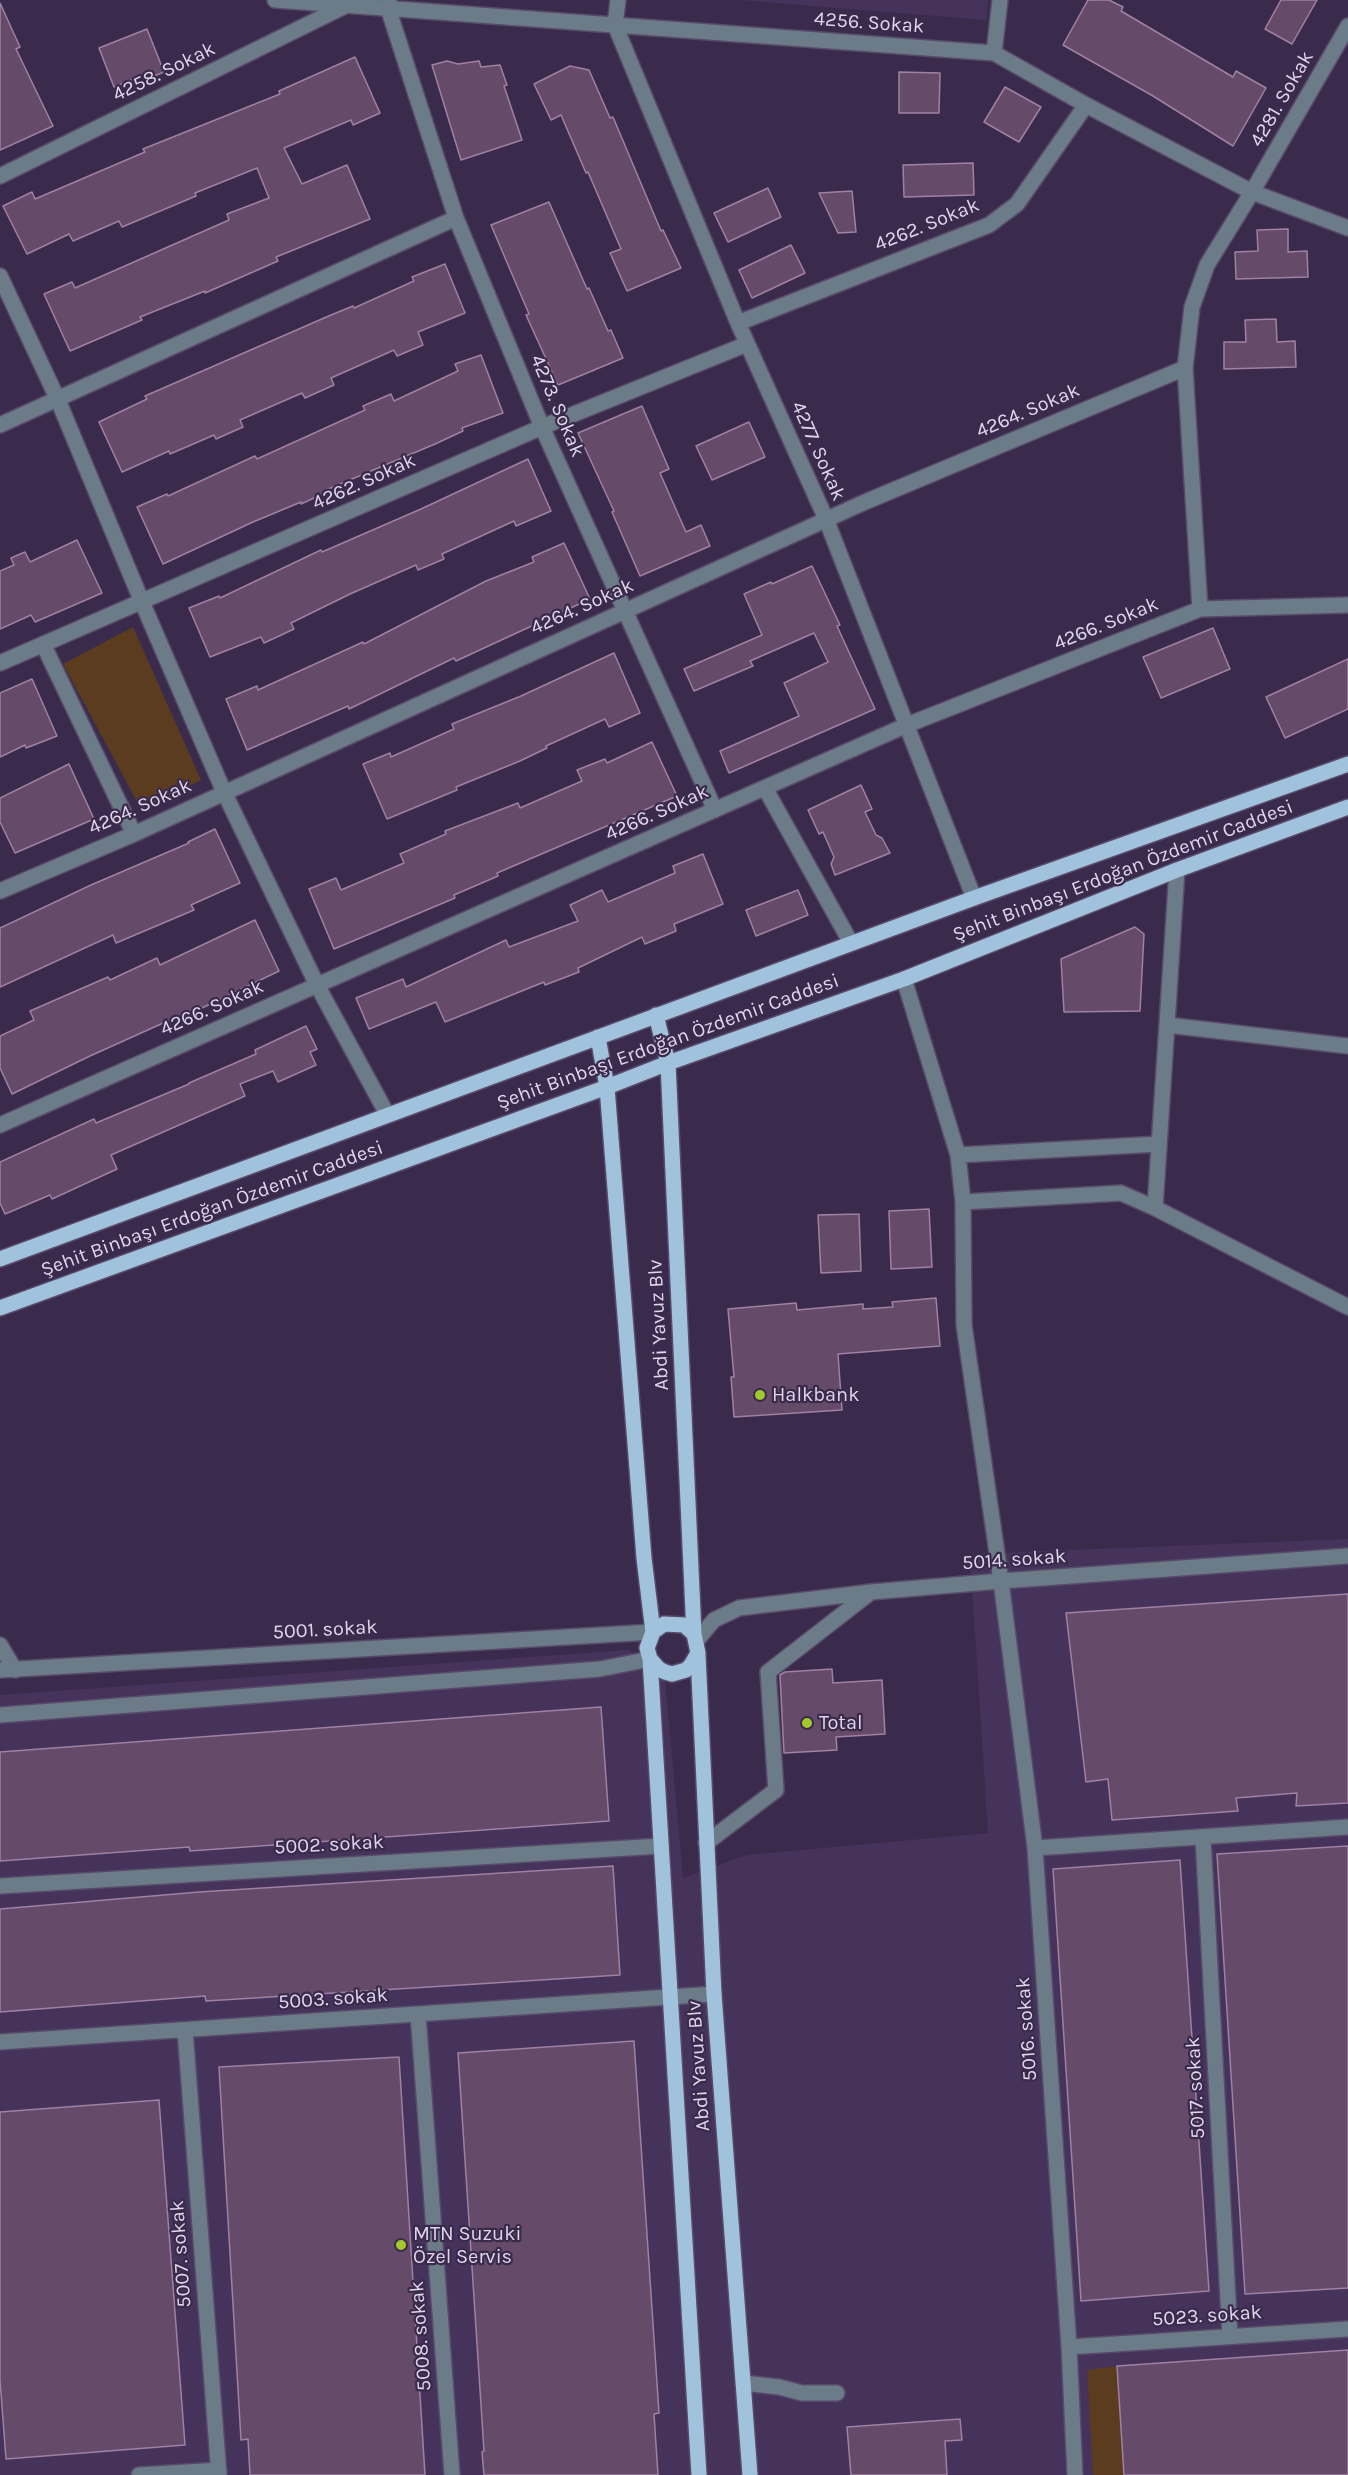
<!DOCTYPE html>
<meta charset="utf-8">
<style>
body{margin:0}
canvas{display:block;background:#3a2b4d}
</style>
<canvas width="1348" height="2475"></canvas>
<script>
const g = document.querySelector('canvas').getContext('2d');
g.lineJoin = 'round';
function fill(path, color) { g.fillStyle = color; g.fill(path, 'evenodd'); }
const shape = rows => new Path2D(rows.map(r => 'M' + r).join(''));
function trace(path, color, width, dash) { g.strokeStyle = color; g.lineWidth = width; g.lineCap = dash ? 'butt' : 'round'; g.setLineDash(dash || []); g.stroke(path); }
function write(font, color, halo, rows, align = 'center') {
  g.font = font + ' Karla,sans-serif'; g.lineWidth = 4.5; g.setLineDash([]); g.textBaseline = 'middle'; g.strokeStyle = halo; g.fillStyle = color; for (const [text, x, y, turn = 0] of rows) {
    g.save(); g.translate(x, y); g.rotate((+turn || 0) * Math.PI / 180); g.textAlign = isNaN(turn) ? turn : align; if (halo) g.strokeText(text, 0, 0); g.fillText(text, 0, 0); g.restore();
  }
}
fill(shape([
 [740,0,988,0,986,20],
 [1348,1539,1348,2475,0,2475,0,1695,629,1650,665,1680,683,1878,747,1855,988,1833,970,1554]
]), '#45335b');
fill(shape([
 [133,627,201,780,141,809,63,664],
 [1117,2366,1124,2475,1093,2475,1087,2370]
]), '#5b3c1e');
const building = shape([
 [1088,0,1109,0,1123,7,1121,11,1233,77,1236,71,1266,88,1233,146,1153,96,1063,45,1088,0],
 [1281,0,1317,0,1292,44,1265,29,1281,0],
 [0,3,20,47,16,49,53,126,0,150,0,3],
 [147,29,164,72,147,79,144,75,114,87,99,48,147,29],
 [355,57,380,113,353,125,351,120,284,148,302,184,347,165,370,219,276,257,278,261,205,293,205,291,140,317,142,320,70,351,44,294,72,282,75,288,229,220,227,214,269,198,257,168,195,193,196,196,122,227,119,221,73,241,69,234,27,254,3,206,32,192,35,199,145,152,143,149,280,94,279,91,355,57],
 [447,61,458,64,479,61,481,67,500,65,507,85,504,86,522,140,461,160,432,65,447,61],
 [570,66,589,70,610,118,613,117,661,231,663,230,681,268,627,291,610,253,621,249,588,172,586,173,561,115,551,120,534,84,570,66],
 [899,72,940,73,939,113,899,113,899,72],
 [1005,87,1041,107,1019,142,984,122,1005,87],
 [973,163,974,195,904,197,903,165,973,163],
 [768,188,781,217,728,242,714,213,768,188],
 [852,191,856,232,838,233,819,193,852,191],
 [549,202,587,289,589,288,608,331,611,330,623,358,558,385,526,315,529,314,491,225,549,202],
 [1288,229,1288,252,1307,251,1308,277,1236,279,1235,252,1258,251,1257,230,1288,229],
 [791,245,805,273,752,298,739,270,791,245],
 [445,264,465,313,418,332,423,345,397,356,394,350,331,378,334,385,305,398,302,393,240,420,243,427,216,439,214,435,170,454,169,451,122,472,99,422,147,399,145,396,331,315,353,306,354,308,414,281,412,277,445,264],
 [1276,319,1277,342,1295,341,1296,367,1224,369,1224,342,1246,342,1245,320,1276,319],
 [481,355,503,413,462,428,463,431,435,444,326,490,327,492,301,504,301,502,253,522,163,564,137,507,167,494,168,496,255,456,257,459,365,410,363,406,391,394,394,401,458,371,455,364,481,355],
 [642,406,669,469,660,473,686,532,701,525,710,546,640,576,612,512,614,511,578,433,642,406],
 [749,422,765,457,712,480,696,446,749,422],
 [528,459,551,511,516,526,514,521,442,554,444,559,418,570,416,565,350,594,291,623,294,629,264,643,261,637,210,657,189,608,219,596,220,598,321,550,322,552,421,509,528,459],
 [77,540,102,593,35,622,31,615,0,629,0,571,14,565,11,558,25,552,30,562,77,540],
 [564,543,590,599,456,661,454,658,349,709,348,706,247,750,226,699,257,686,258,690,363,642,364,644,486,581,534,562,532,557,564,543],
 [812,566,840,625,837,626,875,709,729,773,720,751,799,716,784,683,828,662,814,633,750,661,753,666,694,691,684,669,762,635,744,594,771,582,772,584,812,566],
 [1213,628,1230,669,1161,698,1143,657,1213,628],
 [614,653,640,713,609,727,605,719,546,746,547,748,520,761,456,787,457,790,387,819,363,764,390,753,391,757,454,729,452,724,521,696,614,653],
 [1348,659,1348,709,1285,738,1266,697,1348,659],
 [32,679,57,736,26,748,25,745,0,757,0,693,32,679],
 [652,742,677,796,497,873,498,876,454,895,455,898,334,949,309,889,336,878,341,890,404,863,400,854,446,834,445,831,518,803,520,808,582,781,577,770,605,759,607,763,652,742],
 [69,764,94,819,15,853,0,822,0,798,69,764],
 [861,785,872,809,865,812,876,835,882,838,890,853,835,875,831,864,834,857,823,832,819,834,808,810,861,785],
 [215,829,240,883,191,905,194,910,116,943,113,935,0,987,0,928,91,885,189,843,188,842,215,829],
 [703,854,723,904,674,924,676,931,645,944,642,937,578,968,579,972,545,985,544,982,445,1022,436,1002,369,1029,356,998,403,979,406,987,506,940,509,947,578,921,570,905,602,890,608,902,675,873,673,866,703,854],
 [798,890,808,915,756,936,746,910,798,890],
 [255,920,279,971,202,1008,201,1006,90,1056,12,1094,0,1068,0,1036,34,1020,30,1011,108,977,110,980,157,958,160,965,255,920],
 [1135,927,1144,934,1140,1011,1064,1012,1061,959,1135,927],
 [306,1026,317,1049,310,1052,316,1065,278,1082,273,1071,240,1084,245,1096,111,1155,117,1169,52,1199,50,1195,5,1214,0,1203,0,1162,94,1119,96,1123,189,1084,189,1083,256,1054,255,1050,306,1026],
 [929,1209,932,1267,891,1269,889,1211,929,1209],
 [859,1214,861,1271,821,1273,818,1215,859,1214],
 [936,1298,940,1346,838,1354,842,1410,734,1417,731,1377,734,1377,728,1309,796,1303,797,1310,863,1304,863,1309,893,1307,892,1302,936,1298],
 [1348,1594,1348,1803,1296,1806,1297,1793,1236,1798,1238,1811,1112,1820,1108,1779,1086,1782,1066,1613,1348,1594],
 [832,1669,833,1683,882,1680,885,1734,836,1737,837,1750,784,1753,780,1675,785,1672,832,1669],
 [601,1707,609,1821,190,1851,189,1847,0,1861,0,1752,601,1707],
 [1348,1846,1348,2288,1245,2294,1217,1854,1348,1846],
 [1180,1860,1209,2291,1081,2301,1053,1869,1180,1860],
 [613,1866,620,1975,206,2001,205,1996,0,2012,0,1909,199,1892,613,1866],
 [634,2041,659,2413,654,2414,658,2475,484,2475,482,2452,484,2451,458,2053,634,2041],
 [399,2057,425,2475,250,2475,248,2439,241,2440,219,2067,399,2057],
 [159,2100,185,2445,6,2459,0,2380,0,2112,159,2100],
 [1348,2350,1348,2475,1124,2475,1117,2366,1348,2350],
 [960,2419,962,2440,945,2441,947,2475,851,2475,847,2427,960,2419]
]);
fill(building, '#664a69');
trace(building, '#a081a3', 1.5);
const minor = shape([
 [275,0,994,53,1086,105,1252,192,1348,228],
 [389,0,388,8,456,218,542,427,715,810],
 [618,0,615,25,738,323,826,519,974,898],
 [994,53,1000,0],
 [0,176,347,5],
 [0,276,58,400,142,602,224,792,317,985,387,1114],
 [738,323,989,225,1017,204,1086,105],
 [0,425,456,218],
 [1200,609,1185,368,1192,307,1207,265,1252,192,1348,26],
 [43,644,134,834],
 [0,663,542,427,747,344],
 [765,788,851,943],
 [0,891,134,834,865,502,1185,368],
 [904,979,958,1155,963,1202,964,1325,1001,1581,1035,1848,1069,2347,1075,2475],
 [1167,1025,1348,1046],
 [0,1125,907,725,1200,609,1348,605],
 [958,1155,1159,1144],
 [963,1202,1121,1193,1155,1208,1348,1307],
 [1155,1208,1177,870],
 [697,1640,714,1620,739,1608,871,1592,1001,1581,1348,1556],
 [0,1645,15,1670],
 [0,1670,653,1632],
 [0,1715,600,1669,650,1659],
 [1203,1837,1230,2336],
 [706,1843,776,1790,768,1672,871,1592],
 [1035,1848,1348,1827],
 [0,1886,661,1846],
 [418,2014,452,2475],
 [185,2030,219,2475],
 [0,2042,714,1994],
 [1069,2347,1348,2329],
 [743,2383,779,2387,802,2393,837,2393],
 [139,2475,219,2470]
]);
const major = shape([
 [656,1015,668,1063,694,1634],
 [598,1037,607,1087,644,1558,653,1632],
 [0,1259,974,898,1348,764],
 [0,1308,607,1087,668,1063,904,979,1177,870,1348,807],
 [698,1655,714,1994,750,2475],
 [650,1659,659,1669,665,1672,672,1674,686,1670,691,1665,698,1653,694,1634,684,1625,664,1624,653,1632,647,1648,650,1659,699,2475]
]);
trace(minor, '#584a6a', 18);
trace(major, '#584a6a', 18);
trace(minor, '#6b7b88', 15);
trace(major, '#a1c2dc', 15);
for (const [x, y, r, color] of [
 [760,1395,6,"#a1c929"],
 [807,1723,6,"#a1c929"],
 [401,2245,6,"#a1c929"]
]) { const dot = new Path2D(); dot.arc(x, y, r, 0, 2 * Math.PI); g.fillStyle = color; g.fill(dot); trace(dot, '#3a2b4d', 2); }
write('20px', '#dfd6ec', '#3a2b4d', [
 ["4256. Sokak",869,23,4],
 ["4258. Sokak",164,72,-26],
 ["4281. Sokak",1282,99,-60],
 ["4262. Sokak",927,225,-22],
 ["4273. Sokak",557,406,67],
 ["4264. Sokak",1028,411,-23],
 ["4277. Sokak",818,451,66],
 ["4262. Sokak",364,482,-24],
 ["4264. Sokak",582,607,-24],
 ["4266. Sokak",1106,624,-22],
 ["4264. Sokak",140,807,-24],
 ["4266. Sokak",657,813,-24],
 ["Şehit Binbaşı Erdoğan Özdemir Caddesi",1123,871,-21],
 ["4266. Sokak",212,1008,-24],
 ["Şehit Binbaşı Erdoğan Özdemir Caddesi",668,1042,-20],
 ["Şehit Binbaşı Erdoğan Özdemir Caddesi",212,1209,-20],
 ["Abdi Yavuz Blv",659,1325,-93],
 ["5014. sokak",1014,1560,-4],
 ["5001. sokak",325,1630,-3],
 ["5002. sokak",329,1845,-3],
 ["5003. sokak",333,1999,-4],
 ["5016. sokak",1027,2029,-94],
 ["Abdi Yavuz Blv",699,2066,-94],
 ["5017. sokak",1196,2088,-93],
 ["5007. sokak",181,2254,-94],
 ["5023. sokak",1207,2316,-4],
 ["5008. sokak",421,2336,-94]
]);
write('20px', '#dfd6ec', '#3a2b4d', [
 ["Halkbank",772,1395],
 ["Total",819,1723],
 ["MTN Suzuki",413,2234],
 ["Özel Servis",413,2257]
], 'left');
</script>
